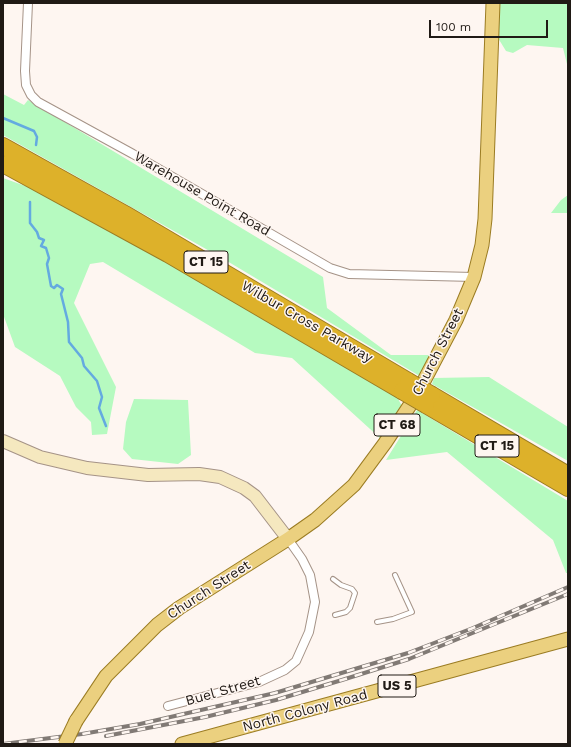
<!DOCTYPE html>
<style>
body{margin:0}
#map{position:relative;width:571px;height:747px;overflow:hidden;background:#fef6f1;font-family:"Work Sans",sans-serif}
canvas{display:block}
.frame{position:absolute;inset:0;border:4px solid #201a15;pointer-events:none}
.scale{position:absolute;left:429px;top:20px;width:119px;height:18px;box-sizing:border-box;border:2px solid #201a15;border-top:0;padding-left:5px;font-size:12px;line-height:14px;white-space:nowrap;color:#201a15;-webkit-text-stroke:3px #fef6f1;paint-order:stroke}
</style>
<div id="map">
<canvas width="571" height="747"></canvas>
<div class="frame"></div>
<div class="scale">100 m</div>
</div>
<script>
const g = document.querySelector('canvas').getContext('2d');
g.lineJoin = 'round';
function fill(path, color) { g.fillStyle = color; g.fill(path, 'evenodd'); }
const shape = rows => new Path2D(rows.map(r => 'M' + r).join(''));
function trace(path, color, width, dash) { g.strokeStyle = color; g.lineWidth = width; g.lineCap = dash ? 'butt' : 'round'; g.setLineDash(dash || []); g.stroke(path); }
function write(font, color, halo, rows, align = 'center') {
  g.font = font + ' "Work Sans",sans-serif'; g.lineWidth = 3; g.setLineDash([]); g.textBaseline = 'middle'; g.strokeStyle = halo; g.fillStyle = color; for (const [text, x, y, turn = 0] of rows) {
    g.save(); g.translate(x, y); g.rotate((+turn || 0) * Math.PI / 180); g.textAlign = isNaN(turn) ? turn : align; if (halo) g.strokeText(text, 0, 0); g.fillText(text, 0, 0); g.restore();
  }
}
fill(shape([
 [499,3,568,3,568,68,563,48,527,45,513,53,506,51,498,38],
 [3,94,24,105,28,100,323,277,327,308,391,355,431,355,423,378,222,258,3,135],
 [3,178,31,188,171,265,397,397,402,406,381,439,292,358,255,353,103,262,90,264,74,303,116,387,107,434,92,435,91,422,76,407,60,376,15,347,3,314],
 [568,195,568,213,551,213,561,200],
 [489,377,568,427,568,461,432,384,434,378],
 [134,399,188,400,191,455,178,464,132,459,123,449,126,422],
 [417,410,568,501,568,573,566,573,553,540,447,452,386,460]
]), '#b6fac0');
trace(shape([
 [3,118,34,131,37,137,36,145],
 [30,202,30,223,37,232,39,238,44,240,41,246,46,248,49,258,47,264,51,286,54,288,57,285,63,289,61,294,68,322,69,342,82,358,84,366,97,381,102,397,99,408,106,426]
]), '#64aae0', 2.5);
const lane = shape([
 [333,579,341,585,352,589,355,593,350,608,346,612,335,615],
 [377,622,393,619,412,612,395,575]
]);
const street = shape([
 [28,3,25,71,26,85,31,95,38,102,133,154,330,268,349,274,474,277],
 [168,706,259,682,285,670,296,661,309,632,315,602,310,575,302,559,288,539]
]);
const secondary = shape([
 [3,441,40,457,87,468,148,475,199,474,220,477,244,488,255,496,288,539]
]);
const primary = shape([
 [76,721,106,676,157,625,179,608,288,539,315,520,354,485,385,443,416,396,456,320,474,277,482,245,485,219,493,3],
 [182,744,568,639]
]);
const highway = shape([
 [3,146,125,214,408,381],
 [3,164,168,254,402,391],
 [432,395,568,475],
 [426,405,568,488]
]);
trace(lane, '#a59387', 6);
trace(street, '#a59387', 10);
trace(secondary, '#a59387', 14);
trace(primary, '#9b7c23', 15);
trace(highway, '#9b7c23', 18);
trace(lane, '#fff', 4);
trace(street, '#fff', 8);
trace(secondary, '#f5e8bf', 12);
trace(primary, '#ebd07f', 13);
trace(highway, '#ddb12a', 16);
const rail = shape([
 [106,736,205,717,276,700,342,680,409,659,568,594],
 [3,744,82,734,140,724,275,693,408,653,473,628,568,587]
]);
trace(rail, '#817a75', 4);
trace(rail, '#fef6f1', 2.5, [8]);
const primaryBridge = shape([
 [65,744,76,721]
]);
const highwayBridge = shape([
 [408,381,432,395],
 [402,391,426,405]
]);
trace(primaryBridge, '#9b7c23', 15, []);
trace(highwayBridge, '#9b7c23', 18, []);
trace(primaryBridge, '#ebd07f', 13);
trace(highwayBridge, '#ddb12a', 16);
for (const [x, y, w] of [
 [206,262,44],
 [397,425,46],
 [497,446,44],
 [397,686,38]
]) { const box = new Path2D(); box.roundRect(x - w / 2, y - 11, w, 22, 3); g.fillStyle = '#fef6f1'; g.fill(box); trace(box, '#201a15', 1); }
write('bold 13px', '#201a15', null, [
 ["CT 15",206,262],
 ["CT 68",397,425],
 ["CT 15",497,446],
 ["US 5",397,686]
]);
write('14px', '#201a15', '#fef6f1', [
 ["Warehouse Point Road",202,194,30],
 ["Wilbur Cross Parkway",307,322,30],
 ["Church Street",438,352,-63],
 ["Church Street",209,590,-33],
 ["Buel Street",223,691,-16],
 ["North Colony Road",305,711,-15]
]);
</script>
